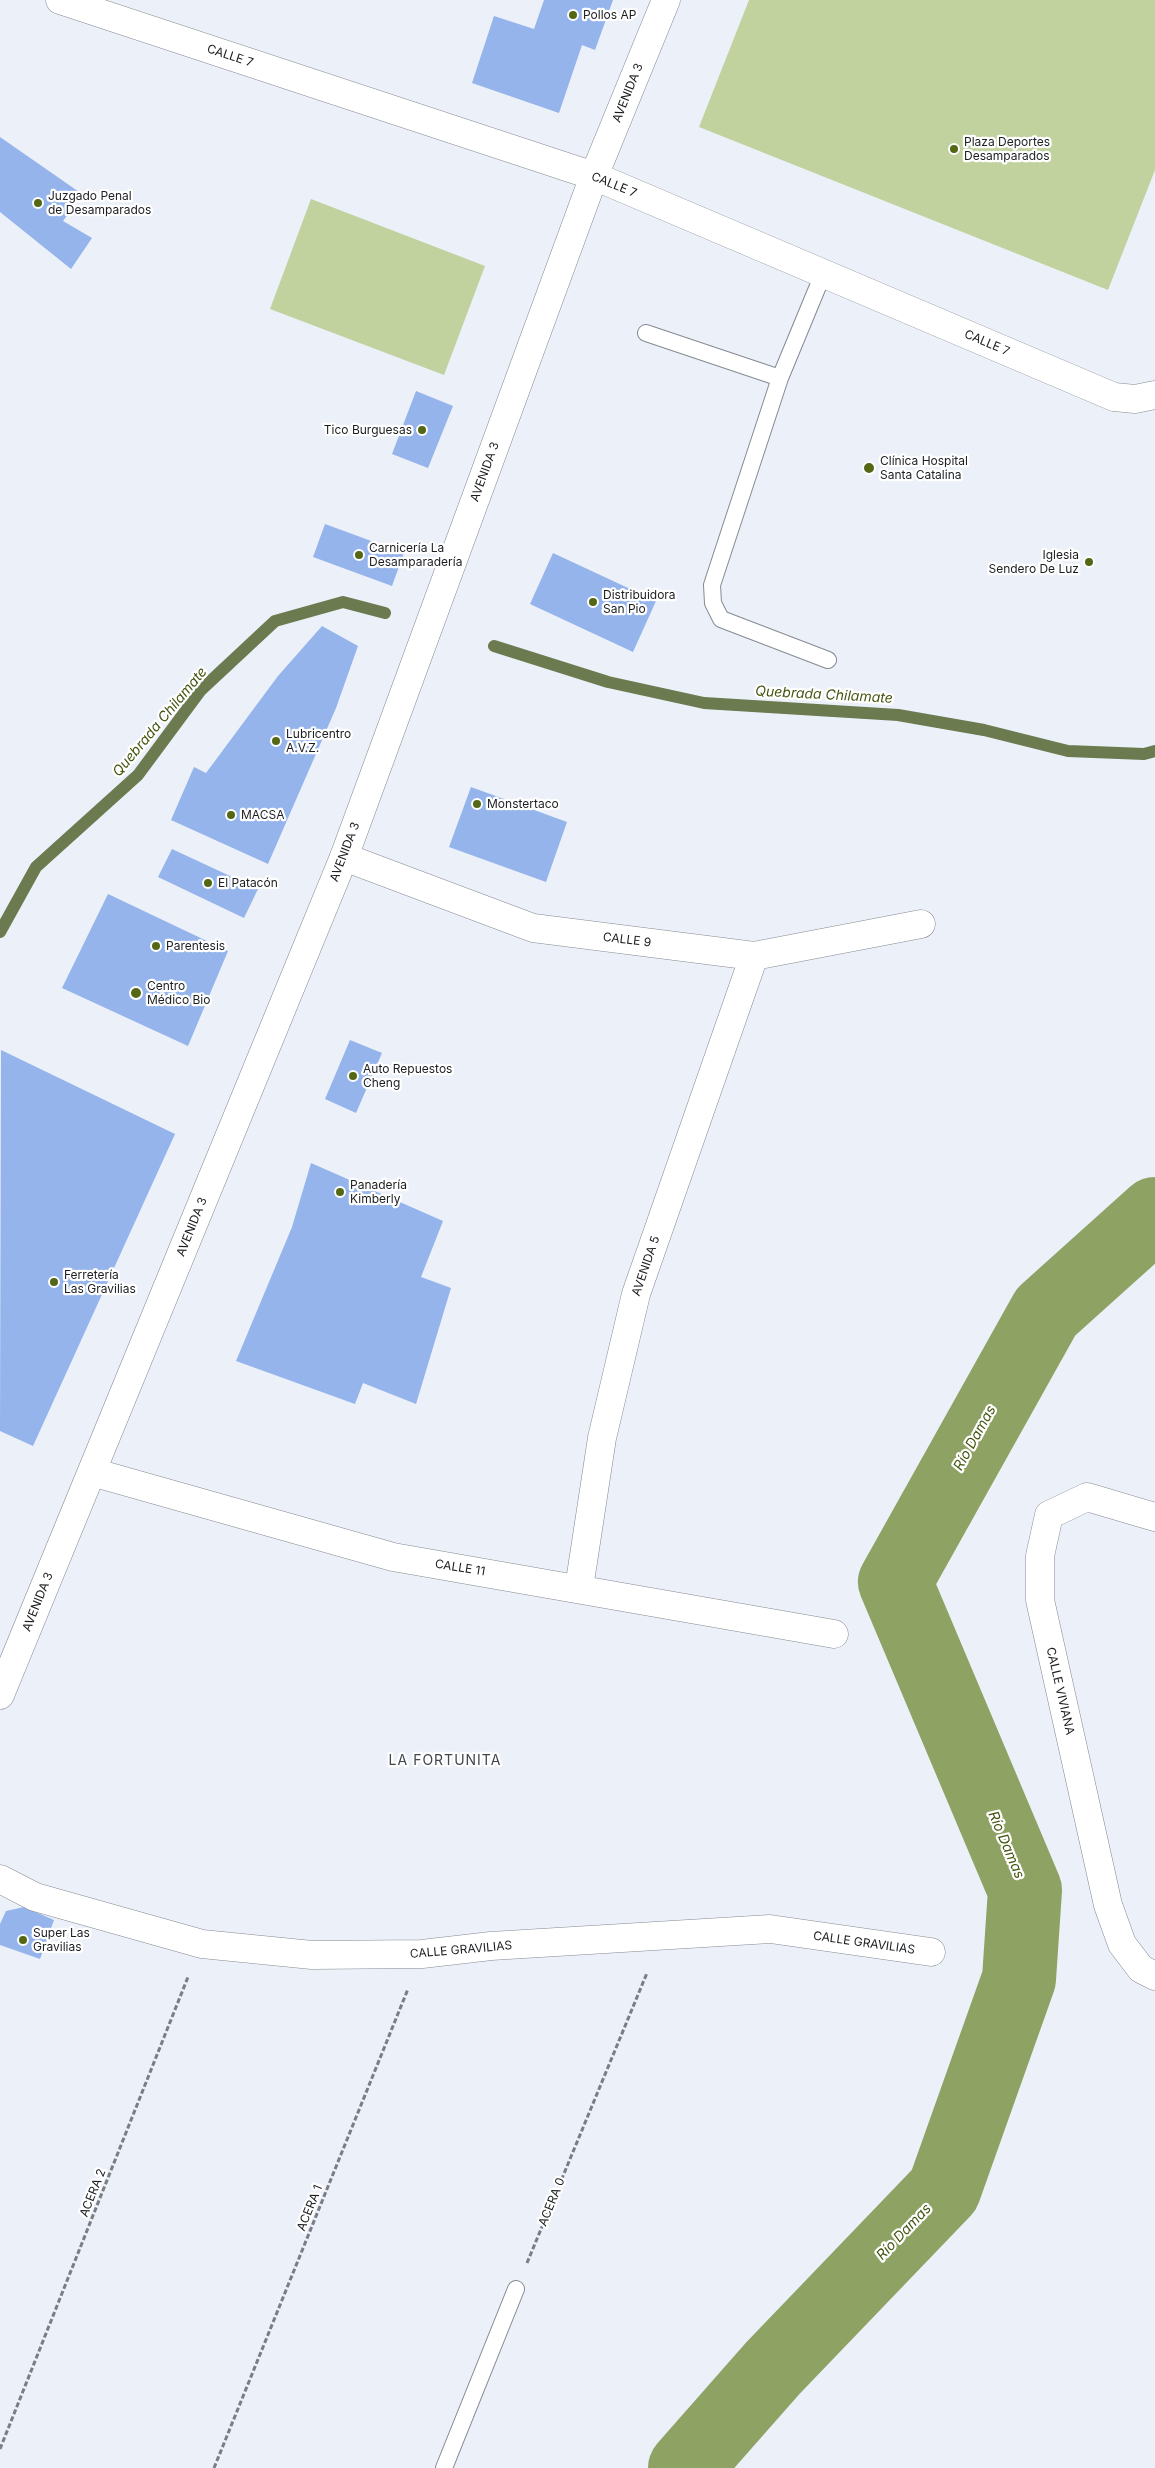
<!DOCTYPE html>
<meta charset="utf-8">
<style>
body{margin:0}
canvas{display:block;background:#ebf0f9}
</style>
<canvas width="1155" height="2468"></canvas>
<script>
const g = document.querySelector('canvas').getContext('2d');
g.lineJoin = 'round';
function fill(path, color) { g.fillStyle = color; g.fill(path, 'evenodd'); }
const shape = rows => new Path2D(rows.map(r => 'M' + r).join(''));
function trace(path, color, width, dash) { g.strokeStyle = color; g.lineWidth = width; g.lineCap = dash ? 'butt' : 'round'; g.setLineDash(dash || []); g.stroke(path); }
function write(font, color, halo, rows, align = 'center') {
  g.font = font + ' Inter,sans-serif'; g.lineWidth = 4.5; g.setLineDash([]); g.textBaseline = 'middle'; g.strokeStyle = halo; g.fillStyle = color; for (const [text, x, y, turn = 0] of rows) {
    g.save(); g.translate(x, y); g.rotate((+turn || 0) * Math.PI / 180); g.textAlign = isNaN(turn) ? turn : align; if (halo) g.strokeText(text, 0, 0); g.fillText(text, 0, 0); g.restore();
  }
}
fill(shape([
 [749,0,1155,0,1155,170,1108,290,699,127],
 [311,199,485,266,444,375,270,309]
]), '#c1d29f');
trace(shape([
 [494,646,608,682,704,703,898,715,984,730,1068,751,1144,754,1155,751],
 [0,932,36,867,138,775,201,690,275,621,343,602,385,613]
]), '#6c7a50', 12);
trace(shape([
 [685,2468,773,2368,944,2190,1019,1979,1025,1890,895,1582,1046,1312,1155,1214]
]), '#8ea264', 74);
fill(shape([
 [544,0,613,0,595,50,582,45,559,113,472,83,494,16,534,29],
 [0,137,82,194,63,221,92,238,71,269,0,212],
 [416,391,453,406,428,468,392,454],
 [325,524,404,553,392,586,313,557],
 [553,553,656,601,633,652,530,604],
 [322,626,358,646,336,708,268,864,171,820,194,767,206,773,278,676],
 [471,787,567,822,546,882,449,847],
 [172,849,258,889,244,918,158,877],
 [108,894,228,951,188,1046,62,988],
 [350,1040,382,1053,356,1113,325,1099],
 [1,1050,175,1134,33,1446,0,1431],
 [311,1163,443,1221,421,1277,451,1288,416,1404,363,1383,355,1404,236,1361,292,1227],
 [24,1907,54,1920,40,1959,0,1945,0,1924,6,1911]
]), '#94b4eb');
const lane = shape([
 [823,274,780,378,712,585,713,603,721,619,828,660],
 [646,333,780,378],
 [444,2468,516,2289]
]);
const street = shape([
 [60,0,594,176,1114,397,1135,399,1155,395],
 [344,857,533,928,754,956,921,924],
 [92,1472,393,1557,834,1634],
 [1155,1517,1087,1497,1049,1515,1040,1556,1040,1600,1108,1905,1122,1944,1141,1969,1155,1976],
 [579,1588,602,1438,636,1294,754,956],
 [0,1879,35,1897,202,1944,312,1955,422,1954,491,1946,770,1929,931,1952]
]);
const secondary = shape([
 [0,1695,344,857,594,176,666,0]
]);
trace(lane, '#868a92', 18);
trace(street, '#868a92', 29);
trace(secondary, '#868a92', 29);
trace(shape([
 [527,2263,647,1973],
 [0,2449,188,1977],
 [214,2468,408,1989]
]), '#7a7d83', 3, [5, 2.5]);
trace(lane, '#fff', 16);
trace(street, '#fff', 28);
trace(secondary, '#fff', 28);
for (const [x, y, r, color] of [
 [573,15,5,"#536714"],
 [954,149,5,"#536714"],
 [38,203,5,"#536714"],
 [422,430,5,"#536714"],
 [869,468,6,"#536714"],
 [359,555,5,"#536714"],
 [1089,562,5,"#536714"],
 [593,602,5,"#536714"],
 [276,741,5,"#536714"],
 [477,804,5,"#536714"],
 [231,815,5,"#536714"],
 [208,883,5,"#536714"],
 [156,946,5,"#536714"],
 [136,993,6,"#536714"],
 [353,1076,5,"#536714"],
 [340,1192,5,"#536714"],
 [54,1282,5,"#536714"],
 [23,1940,5,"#536714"]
]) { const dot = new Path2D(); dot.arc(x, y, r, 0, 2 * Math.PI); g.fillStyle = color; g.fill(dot); trace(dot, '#fff', 2); }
write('12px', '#1b1d20', '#fff', [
 ["Pollos AP",583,15],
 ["Plaza Deportes",964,142],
 ["Desamparados",964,156],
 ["Juzgado Penal",48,196],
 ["de Desamparados",48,210],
 ["Tico Burguesas",412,430,"right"],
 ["Clínica Hospital",880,461],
 ["Santa Catalina",880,475],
 ["Carnicería La",369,548],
 ["Desamparadería",369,562],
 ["Iglesia",1079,555,"right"],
 ["Sendero De Luz",1079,569,"right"],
 ["Distribuidora",603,595],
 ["San Pio",603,609],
 ["Lubricentro",286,734],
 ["A.V.Z.",286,748],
 ["Monstertaco",487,804],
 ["MACSA",241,815],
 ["El Patacón",218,883],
 ["Parentesis",166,946],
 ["Centro",147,986],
 ["Médico Bio",147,1000],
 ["Auto Repuestos",363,1069],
 ["Cheng",363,1083],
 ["Panadería",350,1185],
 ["Kimberly",350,1199],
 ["Ferretería",64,1275],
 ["Las Gravilias",64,1289],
 ["Super Las",33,1933],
 ["Gravilias",33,1947]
], 'left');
write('12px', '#1b1d20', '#fff', [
 ["CALLE 7",230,56,18],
 ["AVENIDA 3",628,93,-68],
 ["CALLE 7",614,185,22],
 ["CALLE 7",987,343,23],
 ["AVENIDA 3",485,472,-70],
 ["AVENIDA 3",345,852,-69],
 ["CALLE 9",627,940,7],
 ["AVENIDA 3",192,1227,-68],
 ["AVENIDA 5",646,1266,-71],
 ["CALLE 11",460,1568,9],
 ["AVENIDA 3",38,1602,-68],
 ["CALLE VIVIANA",1060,1691,77],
 ["CALLE GRAVILIAS",864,1943,8],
 ["CALLE GRAVILIAS",461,1950,-5],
 ["ACERA 2",93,2193,-68],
 ["ACERA 0",552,2202,-68],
 ["ACERA 1",310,2208,-68]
]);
write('italic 14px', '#445610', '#fff', [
 ["Quebrada Chilamate",824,695,3],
 ["Quebrada Chilamate",160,722,-50],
 ["Río Damas",975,1438,-61],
 ["Río Damas",1006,1845,67],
 ["Río Damas",904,2232,-46]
]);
g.letterSpacing = '1px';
write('14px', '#42464d', '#fff', [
 ["LA FORTUNITA",445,1761]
]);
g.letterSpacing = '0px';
</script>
